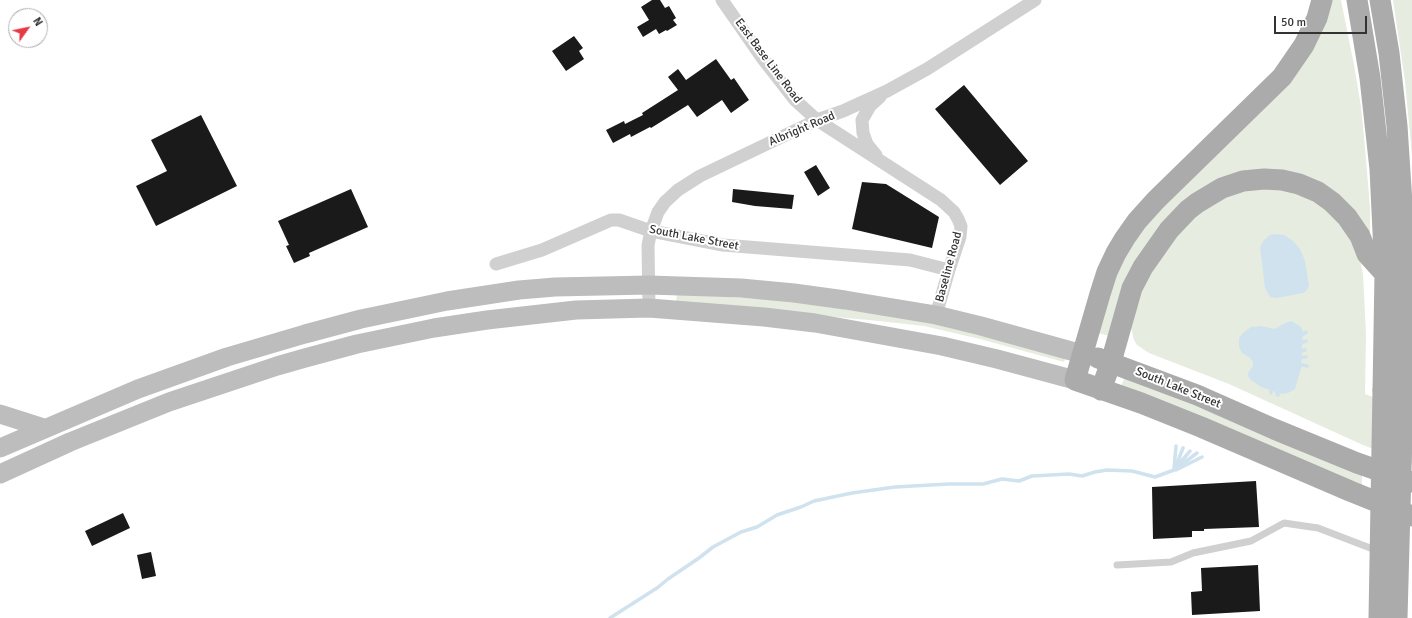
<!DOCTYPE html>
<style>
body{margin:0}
#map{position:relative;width:1412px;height:618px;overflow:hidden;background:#fff;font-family:Signika,sans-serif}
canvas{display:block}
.north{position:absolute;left:8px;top:8px;width:40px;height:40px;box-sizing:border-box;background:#fff;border:1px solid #adadad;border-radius:50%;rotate:57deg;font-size:11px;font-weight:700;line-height:16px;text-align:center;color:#333}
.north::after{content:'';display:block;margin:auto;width:14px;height:18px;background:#e63946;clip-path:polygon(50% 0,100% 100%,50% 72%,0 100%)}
.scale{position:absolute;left:1274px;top:16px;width:93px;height:18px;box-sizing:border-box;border:2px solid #333;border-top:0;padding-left:5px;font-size:12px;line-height:14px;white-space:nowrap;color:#333;-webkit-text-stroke:3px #fff;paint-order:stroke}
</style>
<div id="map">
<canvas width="1412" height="618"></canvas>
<div class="north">N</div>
<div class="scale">50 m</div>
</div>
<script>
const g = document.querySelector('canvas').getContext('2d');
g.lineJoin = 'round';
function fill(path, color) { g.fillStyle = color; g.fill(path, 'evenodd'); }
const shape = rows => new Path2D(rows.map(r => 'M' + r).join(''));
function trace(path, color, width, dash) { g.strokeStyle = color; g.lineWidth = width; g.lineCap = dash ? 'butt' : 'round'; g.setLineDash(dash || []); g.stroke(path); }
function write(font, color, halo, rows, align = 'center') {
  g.font = font + ' Signika,sans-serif'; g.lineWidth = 4; g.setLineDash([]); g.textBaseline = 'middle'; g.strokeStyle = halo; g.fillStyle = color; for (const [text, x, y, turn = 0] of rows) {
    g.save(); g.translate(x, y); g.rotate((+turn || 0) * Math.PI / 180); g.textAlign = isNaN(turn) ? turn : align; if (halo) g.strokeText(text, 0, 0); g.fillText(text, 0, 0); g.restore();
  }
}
fill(shape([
 [1329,0,1341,0,1354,65,1361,107,1365,148,1370,208,1370,239,1311,181,1209,187,1109,336,1098,333,1115,277,1132,244,1145,225,1196,173],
 [1393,0,1412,0,1412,156,1405,81],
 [1257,188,1284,190,1312,199,1325,208,1349,234,1360,258,1363,275,1366,334,1365,394,1412,412,1412,464,1363,445,1229,384,1149,353,1137,345,1134,340,1131,327,1132,327,1139,295,1155,260,1192,218,1229,194],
 [677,294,779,300,918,320,1066,357,1064,362,980,339,924,326,879,321,676,302],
 [1125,377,1362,473,1362,488,1121,386]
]), '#e6ecdf');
fill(shape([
 [1277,234,1284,235,1293,241,1300,249,1305,261,1309,286,1307,290,1303,293,1277,298,1270,297,1265,288,1260,247,1264,240,1270,235],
 [1291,321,1300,326,1303,331,1301,368,1295,389,1288,393,1282,394,1261,387,1251,380,1248,376,1248,373,1253,366,1253,362,1249,357,1242,353,1239,346,1239,338,1243,333,1251,327,1261,326,1275,329,1285,323]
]), '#cfe2ee');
trace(shape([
 [1299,337,1306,332],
 [1299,344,1306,341],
 [1298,352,1305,350],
 [1297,358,1306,357],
 [1298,364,1307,366],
 [1270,385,1271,393],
 [1275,388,1278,395],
 [1181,465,1197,453],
 [1176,466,1183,448],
 [1174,469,1176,446],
 [1176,470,1202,457],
 [610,618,657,588,668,579,699,558,713,547,741,532,757,527,777,515,801,507,814,501,852,493,895,487,949,484,983,484,1002,479,1019,481,1032,476,1069,474,1082,476,1095,472,1107,470,1132,471,1155,477,1174,470,1190,451]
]), '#cfe2ee', 3.5);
fill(shape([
 [652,0,660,0,665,8,669,6,676,18,673,20,677,25,667,31,666,30,659,34,656,29,643,37,637,27,649,20,641,7],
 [574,36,583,48,579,51,584,59,566,71,552,51],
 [716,59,731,80,734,78,749,100,731,113,722,100,697,117,688,105,651,128,650,127,631,137,630,134,613,143,606,130,624,121,625,124,643,115,642,113,678,90,668,77,678,69,686,80],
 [964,85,1028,161,1000,185,935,109],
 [201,115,237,186,156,226,136,186,167,171,151,140],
 [816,165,830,188,818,196,804,172],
 [862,182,886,184,939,217,932,248,852,229],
 [351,189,368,227,309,253,310,256,294,263,286,246,289,245,278,221],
 [733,189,794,195,792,209,755,206,732,202],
 [1256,481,1259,527,1204,529,1204,531,1192,531,1192,537,1153,539,1152,487],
 [123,513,130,528,92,546,85,531],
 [151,552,156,576,142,579,137,555],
 [1258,565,1260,611,1192,615,1191,592,1202,591,1201,568]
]), '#1a1a1a');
trace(shape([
 [1117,565,1171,562,1193,553,1251,541,1284,523,1318,528,1378,551]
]), '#d0d0d0', 7);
trace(shape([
 [722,0,763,59,795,100,817,120,941,200,954,212,958,219,961,226,960,237,949,270,936,315],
 [876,155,867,144,863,133,862,120,870,106,880,97],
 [496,264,542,250,611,220,619,220,651,231,723,245,910,260,949,270],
 [649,308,648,245,651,231,658,212,665,202,678,190,700,176,817,120,843,111,887,91,927,69,1035,0]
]), '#d0d0d0', 13);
trace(shape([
 [0,414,44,428],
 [0,448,138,389,227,357,305,334,361,319,447,301,519,290,555,287,649,285,741,288,794,293,845,300,936,315,981,326,1082,354],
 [0,474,70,442,169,402,277,366,305,358,357,344,434,328,487,320,576,310,649,308,764,317,815,323,942,346,997,359,1075,380]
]), '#bdbdbd', 19);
trace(shape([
 [1322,0,1317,18,1304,45,1282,77,1156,200,1137,221,1125,238,1116,253,1107,272,1100,294,1075,380,1141,403,1201,427,1350,491,1412,516],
 [1357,0,1370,78,1380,169,1385,274,1383,390],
 [1380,0,1389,53,1397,126,1402,203,1403,267,1403,397],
 [1098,358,1197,395,1274,429,1357,463,1412,482],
 [1101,390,1111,362,1132,288,1143,267,1169,230,1188,210,1197,203,1222,188,1243,181,1264,179,1282,180,1299,184,1318,192,1332,202,1347,217,1360,236,1367,254,1385,274]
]), '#ababab', 21);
trace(shape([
 [1379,618,1383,390],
 [1397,618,1403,397]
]), '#ababab', 21);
write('12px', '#333', '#fff', [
 ["East Base Line Road",768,61,53],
 ["Albright Road",802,129,-23],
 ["South Lake Street",694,238,11],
 ["Baseline Road",949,267,-75],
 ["South Lake Street",1178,388,22]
]);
</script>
